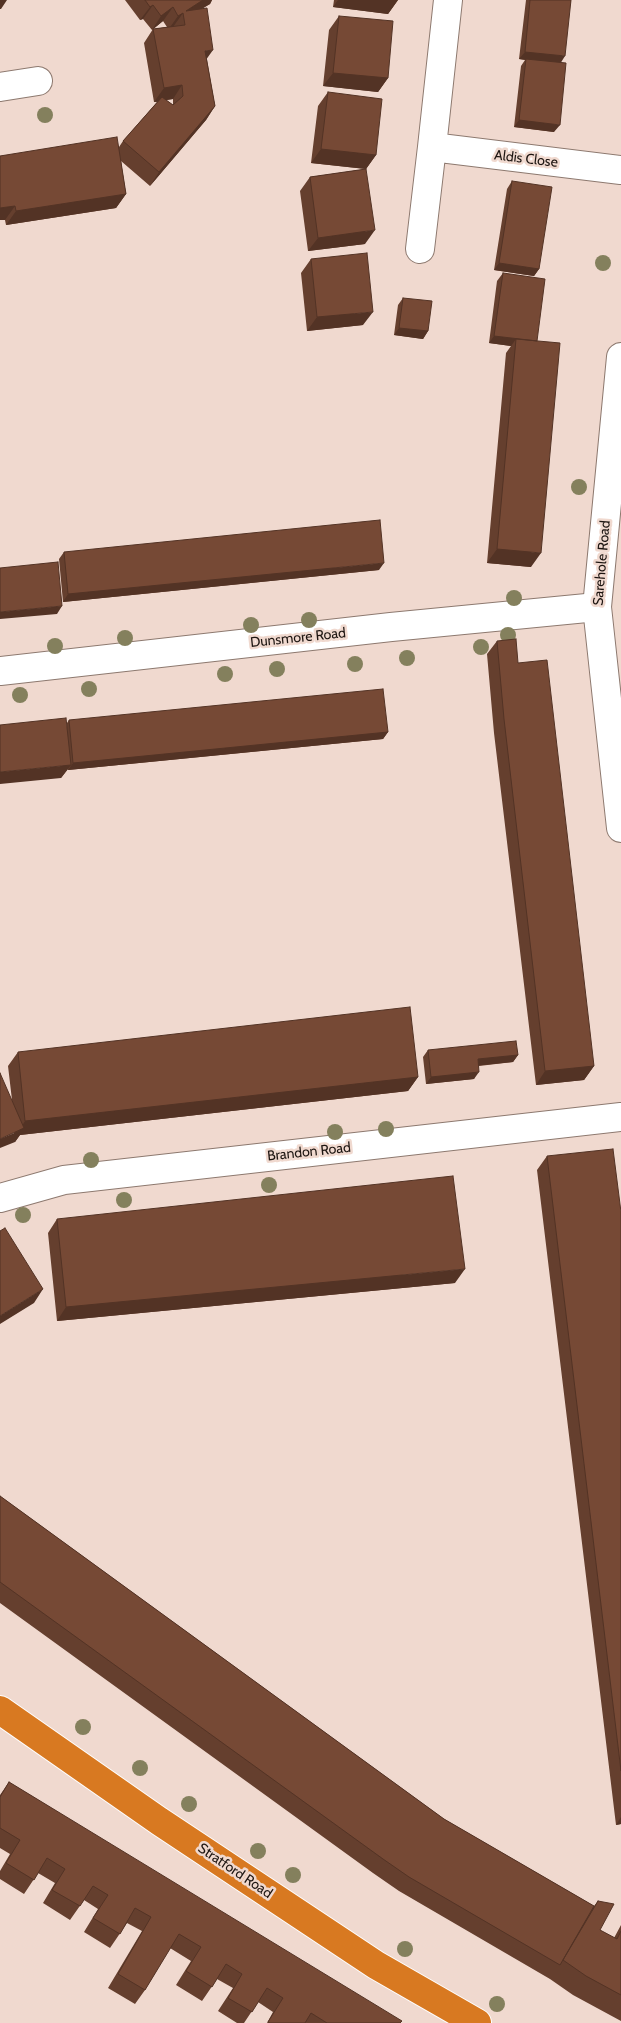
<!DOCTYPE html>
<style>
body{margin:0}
canvas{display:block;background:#f0d9cf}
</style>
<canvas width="621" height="2023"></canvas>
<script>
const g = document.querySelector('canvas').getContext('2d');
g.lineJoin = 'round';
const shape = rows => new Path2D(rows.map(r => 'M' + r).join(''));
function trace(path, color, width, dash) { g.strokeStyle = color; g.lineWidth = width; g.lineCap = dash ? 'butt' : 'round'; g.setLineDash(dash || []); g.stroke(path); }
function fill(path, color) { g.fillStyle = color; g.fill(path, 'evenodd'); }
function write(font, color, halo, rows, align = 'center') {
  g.font = font + ' Cabin,sans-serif'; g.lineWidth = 5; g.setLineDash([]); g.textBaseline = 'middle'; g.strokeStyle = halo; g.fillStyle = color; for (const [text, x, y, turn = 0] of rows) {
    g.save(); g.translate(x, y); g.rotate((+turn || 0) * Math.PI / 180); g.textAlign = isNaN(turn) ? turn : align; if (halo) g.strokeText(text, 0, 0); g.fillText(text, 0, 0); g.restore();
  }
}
const street = shape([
 [448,0,432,147,621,170],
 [0,87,38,81],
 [420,249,432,147],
 [0,671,391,627,597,607],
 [0,1198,64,1180,621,1117]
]);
const secondary = shape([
 [621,357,597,607,621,828]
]);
const highway = shape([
 [0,1710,159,1821,376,1965,477,2023]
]);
trace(street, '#8d796f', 30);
trace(secondary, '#8d796f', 30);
trace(highway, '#fff', 30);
trace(street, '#fff', 28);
trace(secondary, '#fff', 28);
trace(highway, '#d87921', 28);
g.fillStyle = '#84805d';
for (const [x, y] of [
 [45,115],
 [603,263],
 [579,487],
 [514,598],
 [309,620],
 [251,625],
 [508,635],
 [125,638],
 [55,646],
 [481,647],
 [407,658],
 [355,664],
 [277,669],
 [225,674],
 [89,689],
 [20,695],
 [386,1129],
 [335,1132],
 [91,1160],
 [269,1185],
 [124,1200],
 [23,1215],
 [83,1727],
 [140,1768],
 [189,1804],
 [258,1851],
 [293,1875],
 [405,1949],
 [497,2004]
]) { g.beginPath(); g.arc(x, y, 8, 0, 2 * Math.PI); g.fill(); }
fill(shape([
 [125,0,212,0,210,4,202,8,207,60,215,106,206,120,150,186,121,161,126,194,116,208,6,225,5,220,0,220,0,156,119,147,123,141,157,102,154,102,144,43,153,29,167,27,163,21,152,30,143,19,140,20],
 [173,99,173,105,166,100],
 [334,0,398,0,388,14,333,7],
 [526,0,571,0,561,62,554,132,514,127,521,66,525,60,519,59],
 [339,16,388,78,378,92,323,86,329,30],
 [328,92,376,155,366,169,365,244,308,251,300,191,310,177,366,169,311,163,318,106],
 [512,181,539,269,534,276,494,270,507,189],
 [311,259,363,325,307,331,301,273],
 [503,273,537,341,531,567,487,563,506,353,511,346,489,343,497,281],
 [403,298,428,331,423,339,394,335,398,305],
 [64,552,379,570,63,602,59,559],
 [497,641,518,663,594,1066,584,1080,536,1085,494,733,487,654],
 [69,720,388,732,383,739,68,770,68,769,61,778,67,723],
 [428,1050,518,1055,513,1062,479,1066,474,1079,426,1084,423,1057],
 [18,1052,418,1077,408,1091,20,1135,15,1142,12,1100,8,1066],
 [547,1156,621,1212,621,1824,616,1825,537,1170],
 [57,1219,455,1283,57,1321,48,1233],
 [0,1496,444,1819,594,1906,598,1901,600,1930,614,1938,621,1925,621,2021,573,1995,550,1979,399,1891,373,1873,0,1603],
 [9,1782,400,2023,267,2023,273,2012,258,2002,244,2023,237,2023,218,2011,233,1988,217,1979,202,2001,176,1985,191,1961,170,1948,145,1990,135,2004,108,1988,142,1931,127,1923,110,1948,84,1932,98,1909,84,1900,70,1920,43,1903,55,1883,38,1873,24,1894,0,1879,0,1871,10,1854,0,1848,0,1795]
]), '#653f2e');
fill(shape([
 [0,0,7,0,1,9,0,9],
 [203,0,212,0,210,4,184,20,186,11],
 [338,0,398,0,388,14,333,7],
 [153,5,143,19,140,20,150,7],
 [173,7,163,21,152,30,161,16],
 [183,13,173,27,168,30,178,16],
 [213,50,203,64,205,51],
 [525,52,565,56,560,64,519,59],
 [333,73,388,78,378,92,323,86],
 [182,85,173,99,154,102,164,88],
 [215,106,206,120,150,186,159,172],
 [519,120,560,125,554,132,514,127],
 [321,149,376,155,366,169,311,163],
 [126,194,116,208,6,225,16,211],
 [15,206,5,220,0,220,0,208],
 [375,230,365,244,308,251,318,238],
 [499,263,539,269,534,276,494,270],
 [373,312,363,325,307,331,317,317],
 [399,328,428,331,423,339,394,335],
 [494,336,537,341,516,339,511,346,489,343],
 [497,549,541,553,531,567,487,563],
 [384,563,379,570,63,602,68,594],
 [62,606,57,614,0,619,0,612],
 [388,732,383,739,68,770,73,763],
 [71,765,61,778,0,784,0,772],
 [518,1055,513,1062,473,1066,478,1059],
 [594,1066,584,1080,536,1085,545,1071],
 [479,1072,474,1079,426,1084,431,1077],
 [418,1077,408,1091,20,1135,15,1142,0,1148,0,1139,19,1131,25,1121],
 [465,1269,455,1283,57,1321,66,1307],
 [43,1289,34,1303,0,1324,0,1316],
 [621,1817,621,1824,616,1825]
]), '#533325');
const building = shape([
 [145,0,203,0,186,11,207,8,213,50,205,51,215,106,159,172,123,141,162,97,173,105,183,96,182,85,164,88,153,29,185,25,183,13,178,16,173,7,161,16,153,5,150,7,145,0],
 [530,0,571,0,565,56,525,52,530,0],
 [339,16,393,21,388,78,333,73,339,16],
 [526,59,566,63,560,125,519,120,526,59],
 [328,92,382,99,376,155,321,149,328,92],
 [117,137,126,194,16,211,15,206,0,208,0,156,117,137],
 [366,169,375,230,318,238,310,177,366,169],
 [512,181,552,187,539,269,499,263,512,181],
 [367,253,373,312,317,317,311,259,367,253],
 [503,273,545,279,537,341,494,336,503,273],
 [403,298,432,301,428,331,399,328,403,298],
 [516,339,560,343,541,553,497,549,516,339],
 [380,520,384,563,68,594,64,552,380,520],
 [58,562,62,606,0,612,0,568,58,562],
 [516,639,518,663,547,660,594,1066,545,1071,504,719,497,641,516,639],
 [383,689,388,732,73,763,69,720,383,689],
 [66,718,71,765,0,772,0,725,66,718],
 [410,1007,418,1077,25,1121,18,1052,410,1007],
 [516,1041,518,1055,478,1059,479,1072,431,1077,428,1050,516,1041],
 [0,1073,24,1128,0,1139,0,1073],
 [613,1149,621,1212,621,1771,547,1156,613,1149],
 [453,1176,465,1269,66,1307,57,1219,453,1176],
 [5,1228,43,1289,0,1316,0,1231,5,1228],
 [0,1496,444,1819,594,1906,560,1965,409,1877,383,1859,0,1582,0,1496],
 [9,1782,402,2021,400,2023,327,2023,311,2013,305,2023,270,2023,268,2022,283,1998,267,1988,252,2012,228,1998,242,1974,226,1964,212,1987,186,1971,201,1947,179,1934,145,1990,118,1974,151,1917,135,1908,120,1934,93,1918,108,1895,93,1886,80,1906,52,1890,65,1869,47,1858,34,1880,6,1863,20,1840,0,1828,0,1797,9,1782],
 [598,1901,614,1904,600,1930,617,1939,621,1931,621,1995,586,1976,563,1960,598,1901]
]);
fill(building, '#764935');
trace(building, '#533325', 1);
write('14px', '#1d1511', '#f0d9cf', [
 ["Aldis Close",526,159,7],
 ["Sarehole Road",602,563,-85],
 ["Dunsmore Road",298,638,-6],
 ["Brandon Road",309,1152,-6],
 ["Stratford Road",235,1871,34]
]);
</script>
